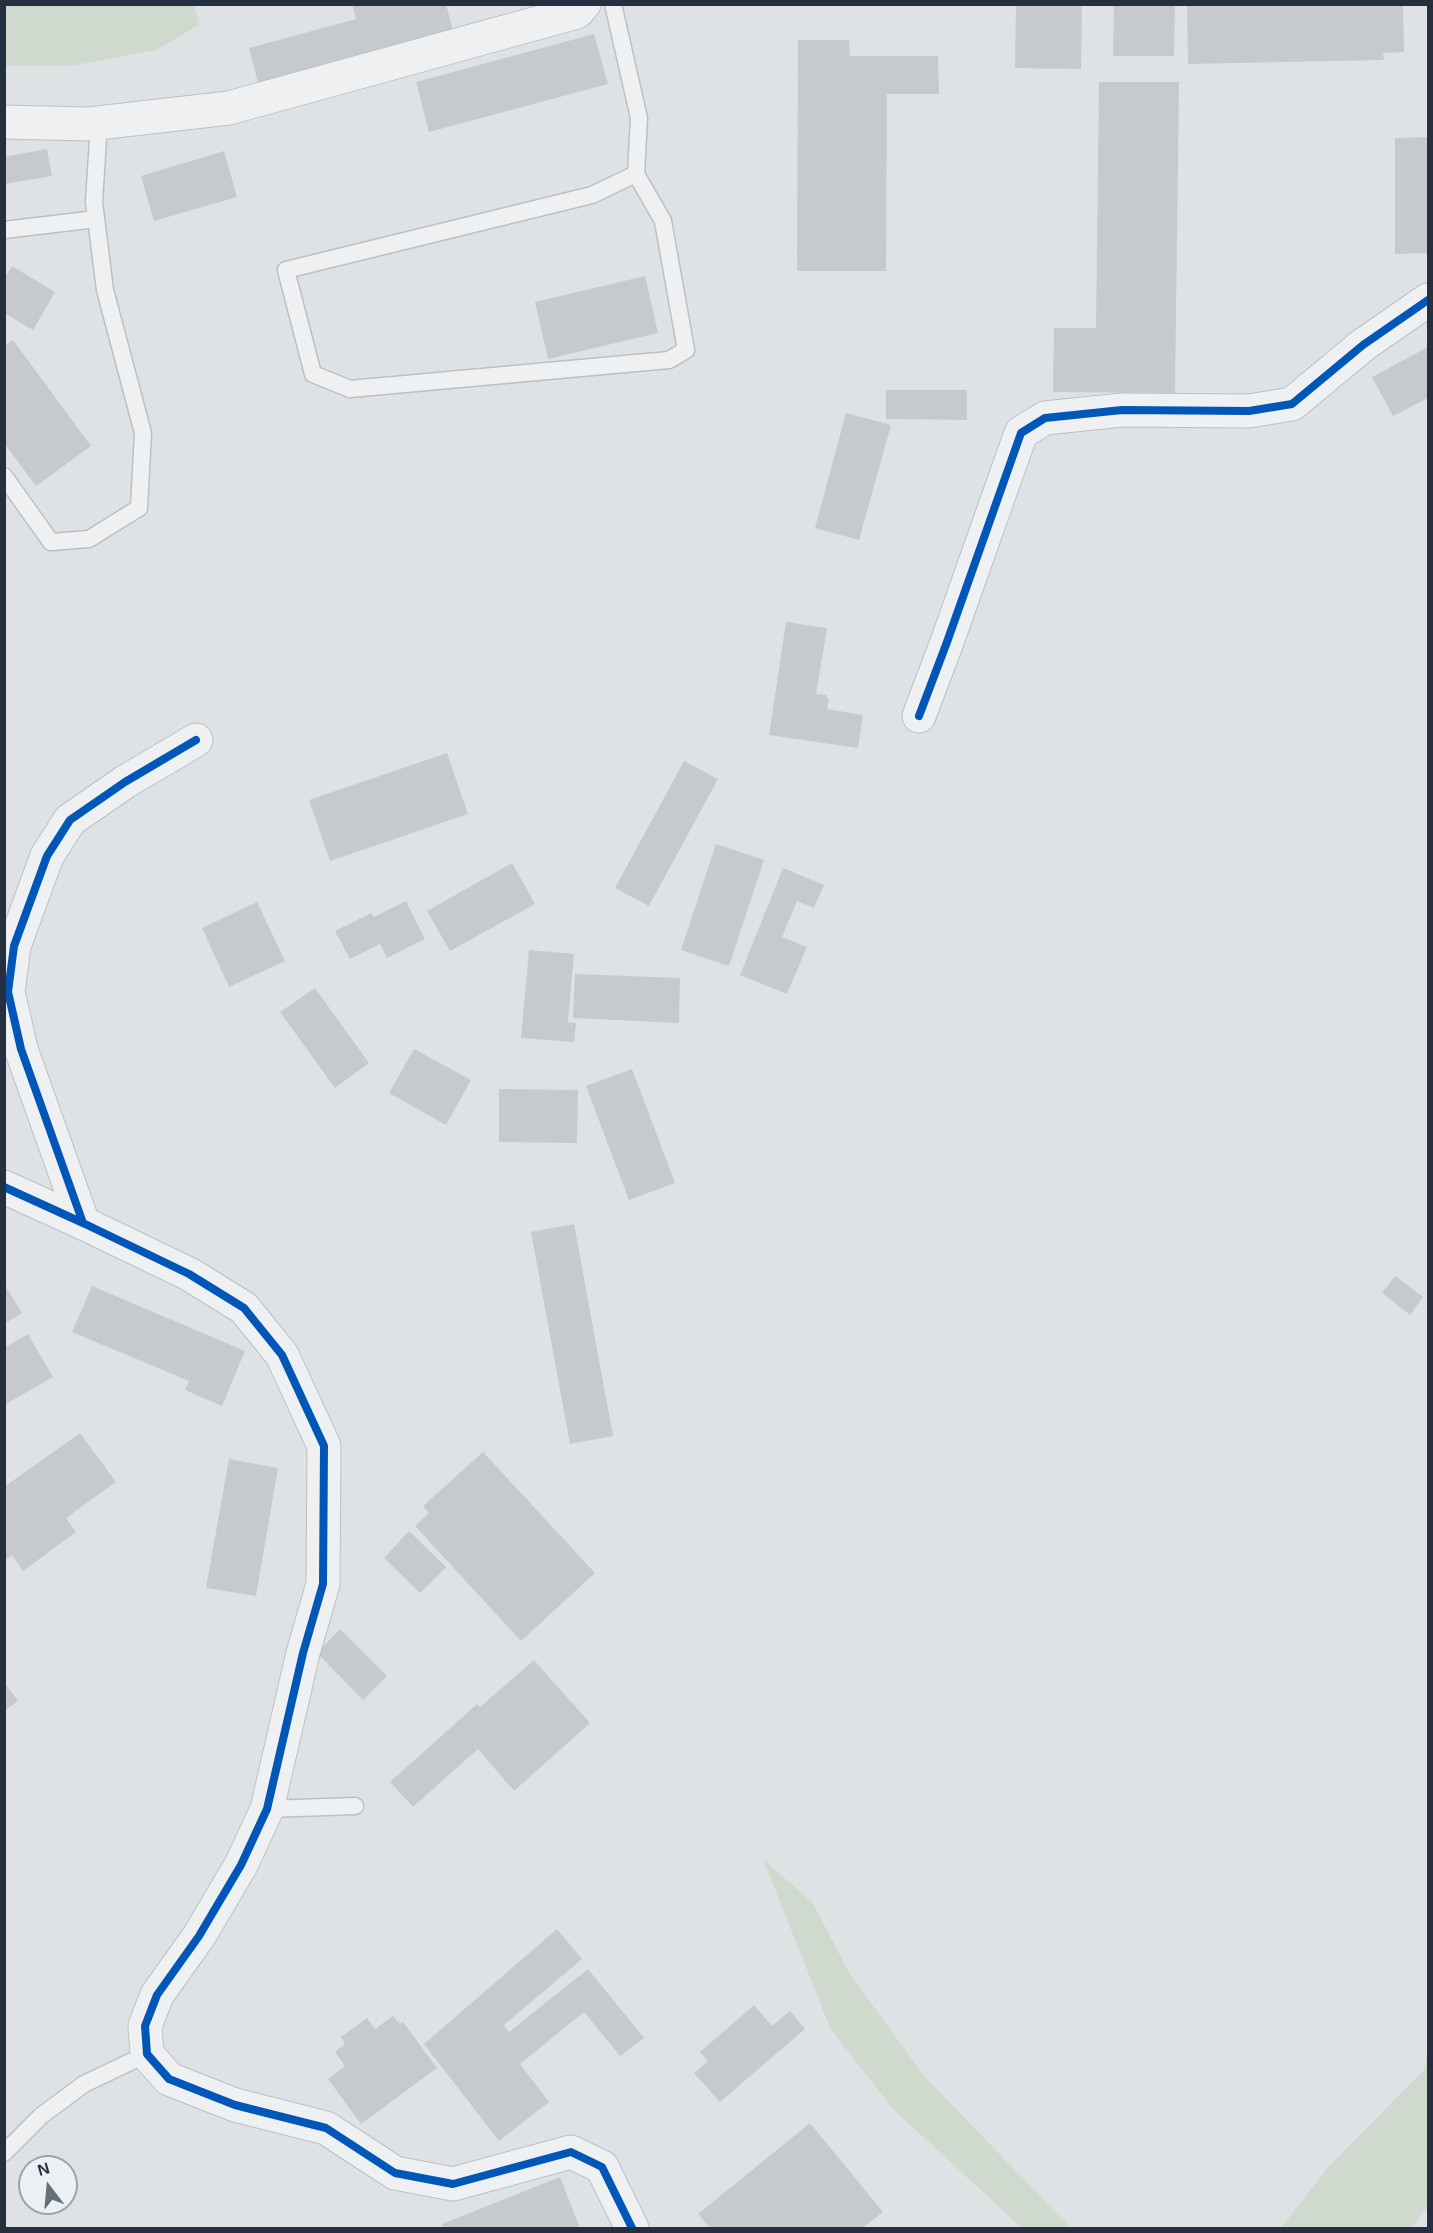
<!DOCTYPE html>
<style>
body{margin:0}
#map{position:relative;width:1433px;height:2233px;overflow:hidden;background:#dfe2e5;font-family:Arial,sans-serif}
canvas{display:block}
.frame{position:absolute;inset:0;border:6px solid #242f3f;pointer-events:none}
.north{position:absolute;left:18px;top:2155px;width:60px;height:60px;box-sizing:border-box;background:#ebf0f5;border:2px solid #9ba3ac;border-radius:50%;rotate:344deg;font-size:16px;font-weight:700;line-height:24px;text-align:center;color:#242f3f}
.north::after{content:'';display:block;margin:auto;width:21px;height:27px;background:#656e79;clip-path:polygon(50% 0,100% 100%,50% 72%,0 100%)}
</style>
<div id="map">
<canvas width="1433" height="2233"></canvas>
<div class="frame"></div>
<div class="north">N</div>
</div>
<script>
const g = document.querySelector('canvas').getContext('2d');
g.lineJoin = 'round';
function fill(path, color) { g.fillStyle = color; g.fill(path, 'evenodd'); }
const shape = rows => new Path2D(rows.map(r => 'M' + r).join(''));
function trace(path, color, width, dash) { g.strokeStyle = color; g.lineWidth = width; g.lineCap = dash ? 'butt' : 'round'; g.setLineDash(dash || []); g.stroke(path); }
fill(shape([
 [4,5,194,5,199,25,156,50,71,66,5,66],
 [763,1859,813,1903,849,1973,925,2077,1071,2228,1022,2228,892,2108,830,2028],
 [1428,2052,1428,2206,1411,2228,1281,2228,1329,2166,1424,2070]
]), '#d0d9ce');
fill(shape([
 [352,4,446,4,453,31,258,83,249,48,356,19],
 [1016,4,1082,4,1081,69,1015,68],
 [1114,4,1175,4,1174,56,1113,56],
 [1187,4,1403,4,1404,52,1383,53,1384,60,1188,64],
 [594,34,608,84,429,132,416,82],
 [798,40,849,40,850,56,938,56,939,94,887,94,886,271,797,271],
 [1099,82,1179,82,1175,393,1053,392,1054,328,1096,328],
 [1428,137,1428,253,1395,254,1395,138],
 [47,149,52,176,4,184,4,157],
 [224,151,237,197,154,221,141,176],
 [12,266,55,292,33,330,4,313,4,279],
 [645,276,658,333,548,359,535,302],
 [13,340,91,446,36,486,4,443,4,346],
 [1428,347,1428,398,1393,416,1372,377],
 [886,390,967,390,967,420,886,419],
 [846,413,891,425,859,540,815,528],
 [786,622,827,628,816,694,826,695,829,700,827,709,863,715,858,748,769,735],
 [447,753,468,814,330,861,309,800],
 [684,761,718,779,649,906,615,888],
 [716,844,764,860,729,966,681,950],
 [512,863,535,904,450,951,427,911],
 [783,868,824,885,814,908,797,901,782,937,807,947,787,994,740,975],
 [406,901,425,939,387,958,380,944,350,959,335,931,371,913,374,917],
 [257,902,285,961,229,987,202,928],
 [529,950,574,954,568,1022,576,1023,574,1042,521,1038],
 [575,974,680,978,679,1023,573,1018],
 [315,988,369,1063,335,1088,280,1012],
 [414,1049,471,1080,446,1125,389,1093],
 [632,1069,675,1183,629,1200,586,1086],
 [499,1089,578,1090,577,1143,499,1142],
 [574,1224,613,1436,570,1444,531,1232],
 [1395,1276,1423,1297,1410,1315,1382,1293],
 [4,1284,22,1313,4,1324],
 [92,1286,245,1351,222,1406,185,1390,189,1381,72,1332],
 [28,1334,53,1377,4,1405,4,1348],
 [80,1433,116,1482,66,1518,76,1532,23,1571,12,1555,4,1561,4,1487],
 [483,1452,595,1573,521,1641,415,1526,429,1513,423,1506],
 [229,1459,278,1468,256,1596,206,1588],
 [409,1531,446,1567,420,1593,384,1558],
 [340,1629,387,1676,363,1700,317,1653],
 [534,1660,590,1723,514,1791,478,1749,413,1807,390,1782,477,1704,480,1707],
 [4,1682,18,1701,4,1711],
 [557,1929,582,1959,504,2025,509,2032,588,1969,644,2038,620,2056,584,2012,520,2064,549,2102,499,2141,424,2044],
 [754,2005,772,2026,790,2011,805,2029,720,2102,694,2073,708,2061,700,2052],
 [393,2016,400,2024,403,2022,437,2068,361,2124,328,2079,345,2066,335,2052,345,2044,341,2037,367,2018,375,2029],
 [810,2123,883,2212,862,2228,710,2228,698,2214],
 [560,2177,580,2228,444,2228,442,2224]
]), '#c7cacd');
const service = shape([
 [613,4,639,118,636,174,592,195,286,270,313,374,350,389,669,360,686,350,663,221,636,174],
 [4,230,96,219],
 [4,476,51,542,89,539,139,508,143,433,105,290,94,202,99,123],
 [267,1809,355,1806],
 [4,2153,41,2116,84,2084,147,2054]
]);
const minor = shape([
 [4,122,89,124,229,108,577,12,584,4],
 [919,716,947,642,1021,433,1045,418,1122,410,1249,411,1292,404,1363,345,1428,300],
 [4,1187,83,1223,21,1049,8,992,14,946,47,856,70,820,125,782,196,740],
 [83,1223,189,1274,244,1308,282,1355,324,1446,323,1584,303,1653,267,1809,241,1865,199,1936,157,1995,145,2026,147,2054,169,2079,235,2105,326,2128,395,2173,453,2184,571,2152,602,2167,632,2228]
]);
trace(service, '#bdc0c3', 19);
trace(minor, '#bdc0c3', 35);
trace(service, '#eef0f2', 16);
trace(minor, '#eef0f2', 33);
trace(shape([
 [919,716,947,642,1021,433,1045,418,1122,410,1249,411,1292,404,1363,345,1428,300],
 [4,1187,83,1223,21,1049,8,992,14,946,47,856,70,820,125,782,196,740],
 [83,1223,189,1274,244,1308,282,1355,324,1446,323,1584,303,1653,267,1809,241,1865,199,1936,157,1995,145,2026,147,2054,169,2079,235,2105,326,2128,395,2173,453,2184,571,2152,602,2167,632,2228]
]), '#0057b8', 8);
</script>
